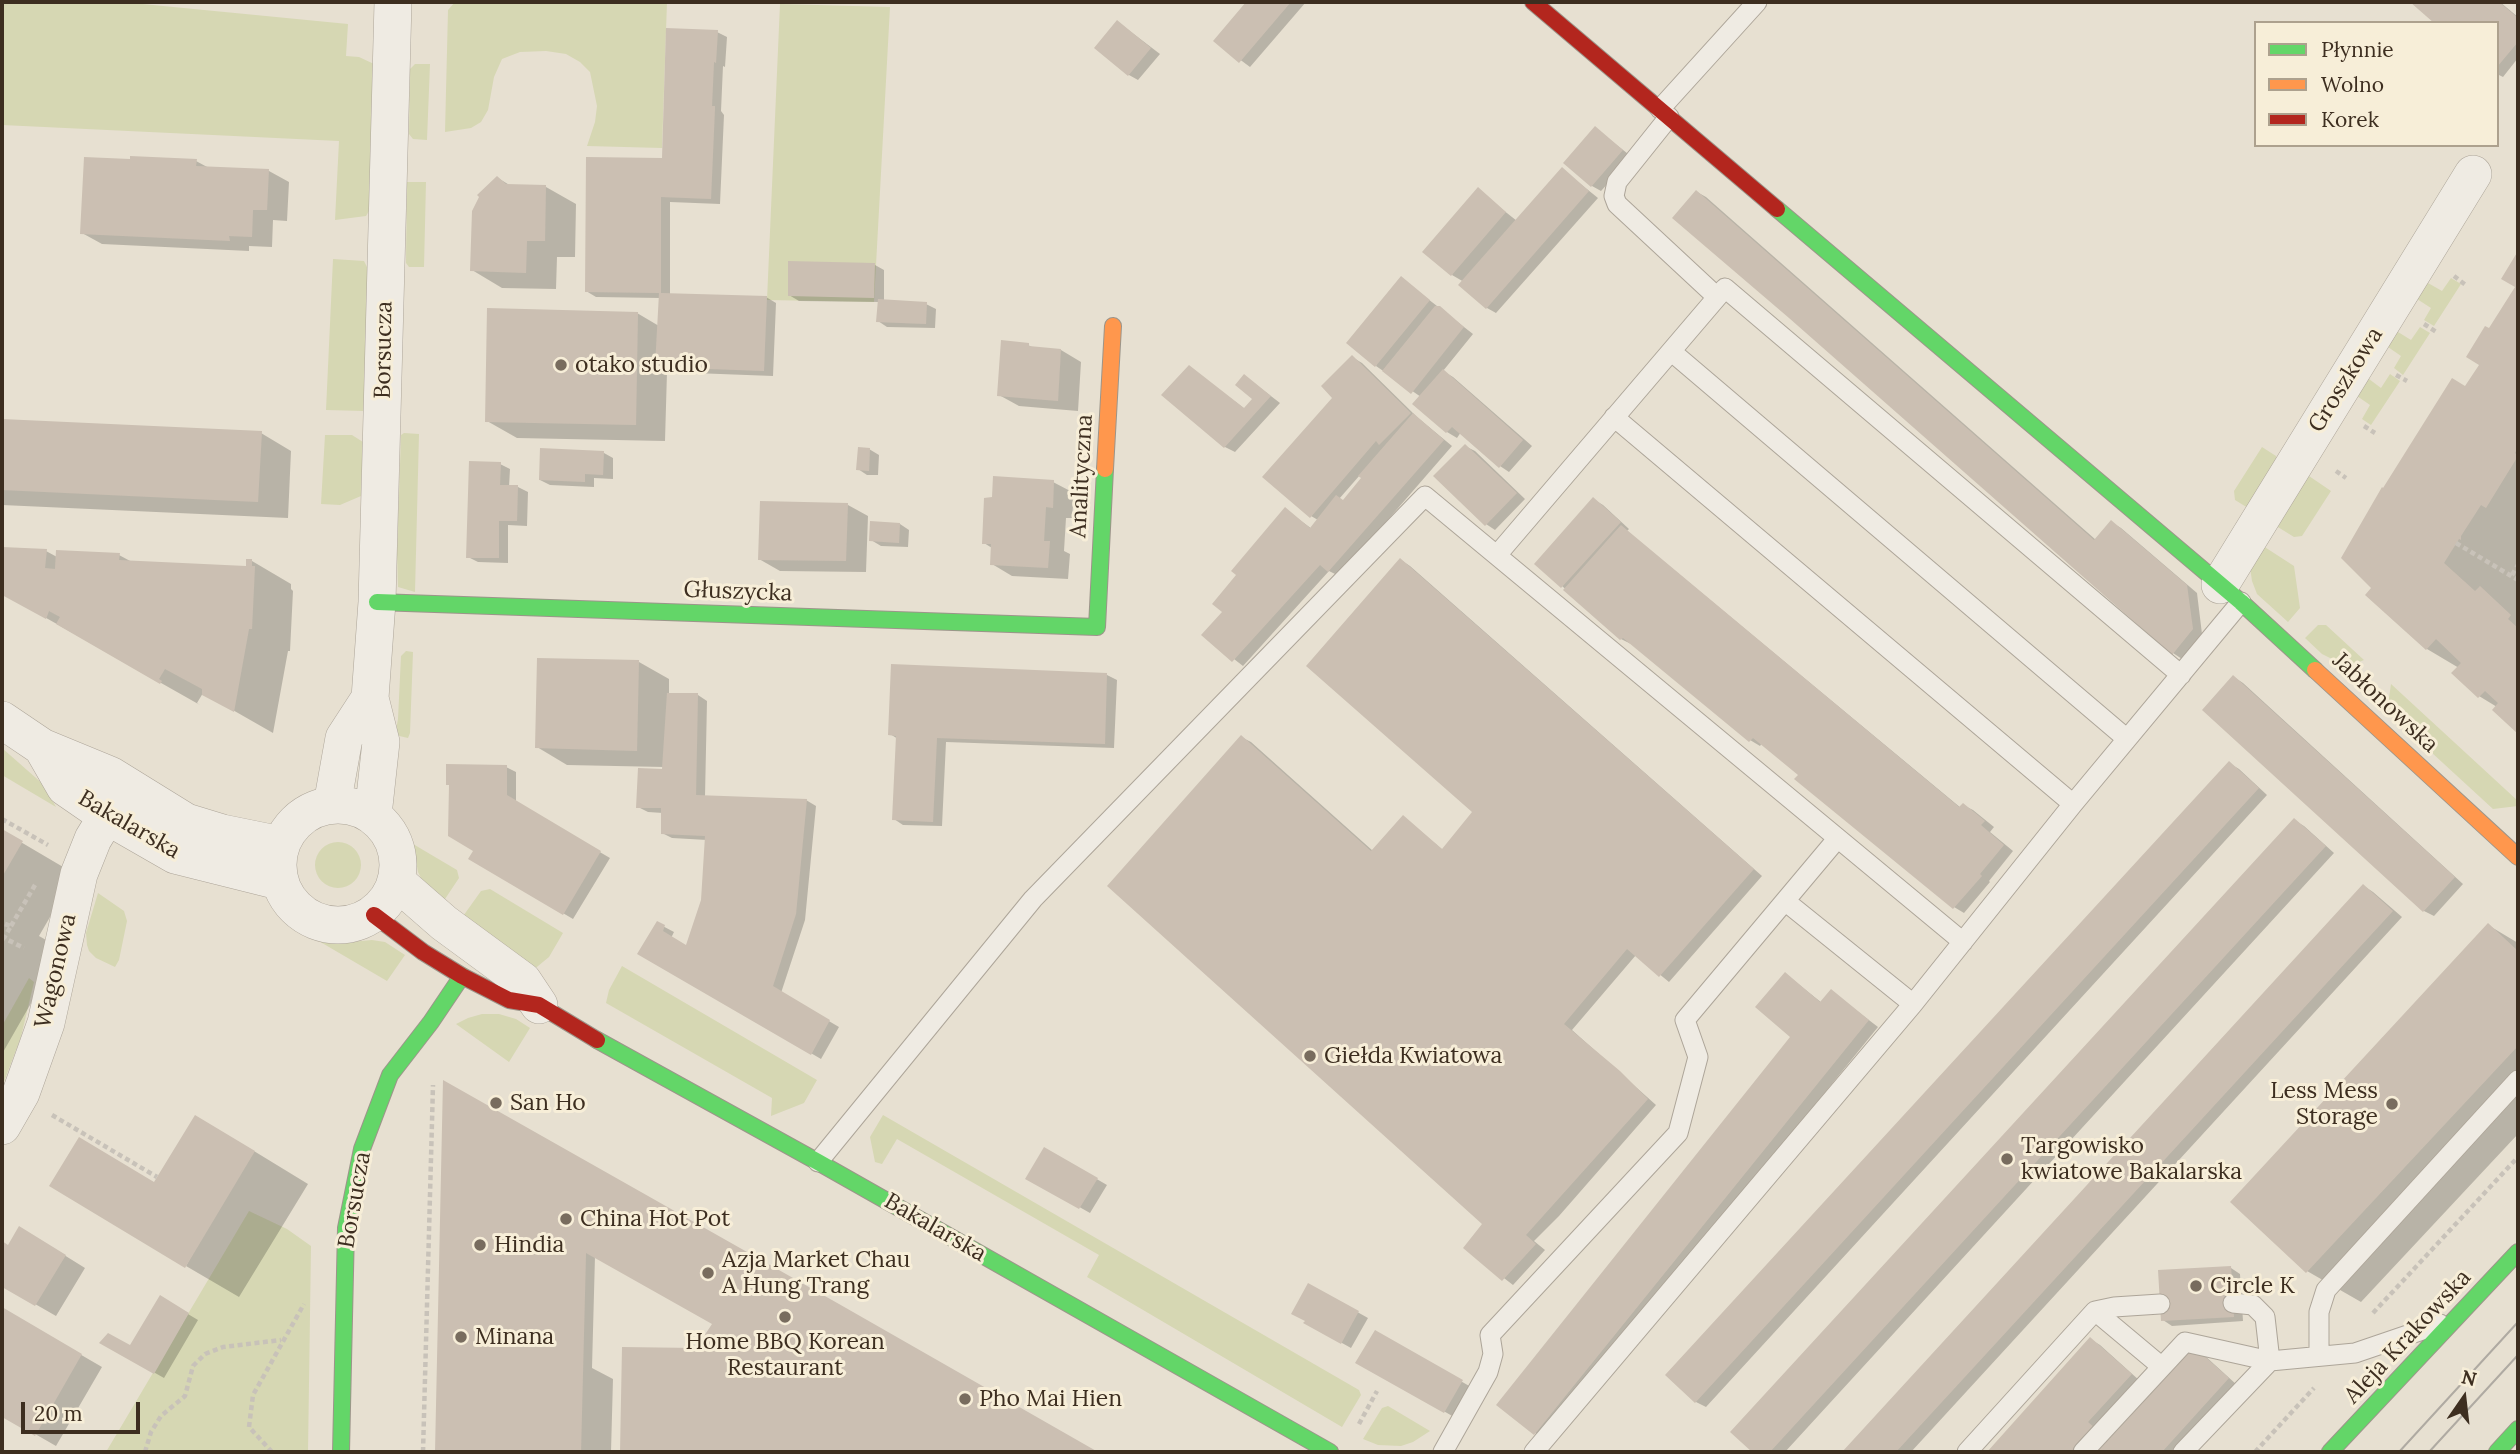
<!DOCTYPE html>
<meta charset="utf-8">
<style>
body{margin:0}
#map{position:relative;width:2520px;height:1454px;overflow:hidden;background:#e7e0d1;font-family:Lora,serif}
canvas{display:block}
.frame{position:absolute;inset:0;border:4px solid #3d2e20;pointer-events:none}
.legend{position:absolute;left:2254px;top:21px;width:245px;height:126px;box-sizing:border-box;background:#f7eed8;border:2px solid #ada18e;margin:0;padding:9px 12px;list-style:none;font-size:21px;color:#3d2e20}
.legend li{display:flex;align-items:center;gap:14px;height:35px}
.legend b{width:35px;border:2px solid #ada18e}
.north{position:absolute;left:2429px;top:1363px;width:70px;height:70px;-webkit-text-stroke:5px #f7eed8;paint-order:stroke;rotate:14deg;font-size:19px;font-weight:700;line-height:28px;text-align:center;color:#3d2e20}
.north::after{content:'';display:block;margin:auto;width:24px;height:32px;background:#3d2e20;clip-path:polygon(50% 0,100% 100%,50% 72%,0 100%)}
.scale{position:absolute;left:21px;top:1402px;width:119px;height:32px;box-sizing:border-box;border:4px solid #3d2e20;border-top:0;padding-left:9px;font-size:21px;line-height:24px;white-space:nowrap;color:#3d2e20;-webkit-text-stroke:5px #f7eed8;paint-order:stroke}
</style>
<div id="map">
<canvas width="2520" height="1454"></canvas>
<div class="frame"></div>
<ul class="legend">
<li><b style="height:9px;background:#63d668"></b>Płynnie</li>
<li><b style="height:9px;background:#ff974d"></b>Wolno</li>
<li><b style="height:9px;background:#b3261e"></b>Korek</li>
</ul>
<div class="north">N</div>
<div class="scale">20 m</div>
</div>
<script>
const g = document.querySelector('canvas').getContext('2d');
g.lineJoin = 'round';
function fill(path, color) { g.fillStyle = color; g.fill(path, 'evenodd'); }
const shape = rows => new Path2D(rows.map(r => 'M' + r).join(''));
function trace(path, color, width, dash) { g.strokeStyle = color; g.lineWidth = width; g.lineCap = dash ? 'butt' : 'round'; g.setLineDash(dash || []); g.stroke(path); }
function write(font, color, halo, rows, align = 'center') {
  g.font = font + ' Lora,serif'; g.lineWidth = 6; g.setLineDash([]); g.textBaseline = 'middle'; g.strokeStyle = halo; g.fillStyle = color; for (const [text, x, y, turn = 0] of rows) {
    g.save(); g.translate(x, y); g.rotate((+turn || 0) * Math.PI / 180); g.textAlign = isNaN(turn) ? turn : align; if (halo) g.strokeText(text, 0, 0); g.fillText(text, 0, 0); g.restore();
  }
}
fill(shape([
 [2,2,122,2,348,24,346,56,359,57,374,64,369,211,366,216,335,220,339,141,2,125],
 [455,2,667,2,662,148,587,146,595,122,597,106,590,72,580,62,566,54,546,51,520,52,502,59,494,77,488,110,481,122,471,128,445,132,448,10],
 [780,4,890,7,874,302,767,300],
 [415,64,430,64,427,140,413,139,409,134,410,69],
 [407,182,426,182,424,267,409,267,406,263],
 [333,259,364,261,368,269,364,411,326,410],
 [2451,278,2461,284,2434,326,2424,320,2431,308,2417,299,2424,283,2428,283,2442,291],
 [2420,327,2430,333,2403,375,2394,368,2401,356,2388,347,2394,332,2398,332,2411,340],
 [2390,374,2400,381,2371,425,2362,419,2370,405,2357,396,2363,380,2369,379,2381,388],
 [404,433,419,434,415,592,398,587,397,554,401,435],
 [325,435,352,435,363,442,361,496,340,505,321,504],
 [2262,447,2276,456,2277,461,2248,508,2235,500,2234,491],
 [2309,476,2331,491,2302,536,2294,537,2273,524,2302,478],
 [2260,544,2294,566,2300,608,2288,622,2257,594,2252,581,2250,567],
 [2318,625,2326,625,2364,660,2354,664,2340,663,2322,654,2305,638],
 [406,651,413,652,410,733,408,738,395,735,398,719,401,656],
 [2391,684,2518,801,2518,806,2493,809,2394,718,2388,705],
 [2,748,44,785,56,807,2,775],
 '315 865a23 23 0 1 1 46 0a23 23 0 1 1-46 0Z',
 [413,844,457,870,459,878,441,905,424,884,418,872],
 [490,889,563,933,549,957,532,971,461,919,481,891],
 [98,893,124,911,127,921,119,960,115,967,96,958,89,951,87,945,86,933],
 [317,940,340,943,372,940,385,942,405,955,387,981],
 [622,966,817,1080,804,1103,771,1116,772,1098,606,1003,609,990],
 [29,978,34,982,21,1037,2,1087,2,1026],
 [482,1014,499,1014,516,1019,530,1028,509,1062,456,1024,468,1018],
 [883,1115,1359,1390,1361,1395,1342,1427,1087,1277,1099,1255,897,1139,882,1164,875,1162,870,1137],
 [249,1211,287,1229,311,1246,308,1452,106,1452],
 [1388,1406,1430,1431,1413,1442,1401,1446,1378,1445,1363,1439,1382,1408]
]), '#d6d7b3');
fill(shape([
 [1248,2,1306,2,1250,67,1215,41],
 [2412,2,2500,2,2518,17,2518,58,2503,77,2497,74,2497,23,2437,23],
 [1118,22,1160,54,1138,80,1129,75],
 [717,32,727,37,725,67,723,66,721,111,724,115,720,204,670,202,670,295,766,297,776,303,773,376,667,372,665,441,517,438,487,421,637,313,659,326,660,298,596,297,586,291,664,160],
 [1595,128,1632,157,1601,191,1592,186],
 [196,161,209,168,269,171,289,182,287,221,273,220,272,247,249,246,249,251,102,244,82,233],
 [1562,169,1598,198,1496,313,1487,308,1464,282,1452,275,1478,190,1517,221],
 [498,178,511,186,546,187,576,204,575,257,557,257,556,289,502,288,472,270],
 [1697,192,1706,197,2096,540,2111,522,2121,528,2197,593,2202,634,2182,659,2173,653],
 [2518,254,2518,731,2494,710,2497,707,2479,696,2459,668,2427,649,2374,588,2466,388,2481,365,2490,331,2517,287,2503,278],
 [875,265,884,270,884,301,926,304,936,309,935,328,887,327,878,321,879,302,799,301,789,295],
 [1401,278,1473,334,1443,371,1453,377,1532,446,1509,472,1500,466,1461,432,1457,438,1447,432,1415,404,1421,397,1376,366],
 [1028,345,1034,348,1061,350,1081,362,1078,411,1019,406,999,395],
 [1352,357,1362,363,1417,417,1452,446,1339,576,1329,571,1243,666,1203,635,1224,611,1238,574,1285,509,1312,529,1318,520,1311,516,1335,398],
 [1360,475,1363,478,1343,502,1339,499],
 [1189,367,1245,409,1254,399,1245,376,1280,403,1235,452,1225,447],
 [2,421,261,433,291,451,288,518,2,505],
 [1465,446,1475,451,1525,499,1495,530,1486,524],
 [869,449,879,455,878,475,867,475,858,469],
 [604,453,613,458,613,479,594,478,594,487,550,485,540,480],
 [500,464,510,469,509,487,518,487,528,492,527,526,508,525,508,563,478,562,468,557],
 [1053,482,1074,493,1072,518,1066,518,1064,551,1070,554,1068,579,1012,576,992,564,992,548,984,543],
 [1593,499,1603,505,1629,529,1627,531,1961,808,1963,805,1973,810,1994,827,1990,832,2013,851,1989,881,1990,882,1964,913,1954,907,1762,743,1760,746,1750,740,1632,643,1631,644,1621,639,1562,586],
 [848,505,868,516,866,572,780,571,759,559],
 [900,524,909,530,908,547,881,546,871,540],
 [3,549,46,551,57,557,119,555,132,562,247,568,252,561,291,584,291,589,293,591,290,651,288,651,273,733,203,693,197,703,200,705,2,593],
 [1401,560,1410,566,1762,876,1669,982,1636,955,1572,1030,1656,1105,1559,1216,1534,1241,1545,1250,1513,1285,1465,1248,1485,1224,1241,737,1251,742,1373,851,1403,817,1443,850,1474,812],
 [639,662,669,679,669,695,698,695,707,701,705,797,806,800,816,806,805,920,781,993,839,1027,821,1059,639,953,657,923,674,932,671,938,687,947,702,900,707,840,672,838,662,833,663,813,648,812,638,807,664,771,664,767,567,765,537,747],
 [1107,675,1117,680,1114,748,946,742,942,826,903,825,894,819,898,739,890,734],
 [2234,677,2243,683,2463,884,2434,916,2424,911],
 [2229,763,2239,769,2267,795,1706,1407,1696,1402,1667,1375],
 [506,767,516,772,516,803,610,858,573,919,471,859],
 [2294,820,2304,826,2334,853,1785,1452,1755,1452,1733,1432],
 [2,831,75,874,39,936,62,949,2,1054],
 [2364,886,2373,892,2402,917,1911,1452,1844,1452],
 [2488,925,2518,943,2518,1134,2361,1302,2307,1271],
 [1786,974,1822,1003,1831,991,1878,1027,1544,1439,1535,1433,1793,1037],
 [445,1083,1095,1452,622,1452,624,1348,697,1350,714,1324,595,1256,592,1368,613,1379,611,1452,437,1452],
 [249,1148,308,1184,239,1297,186,1266],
 [1045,1149,1107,1185,1090,1213,1028,1178],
 [40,1240,85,1268,56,1316,2,1285,2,1243,9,1247],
 [2231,1268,2240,1274,2243,1321,2172,1326,2163,1320],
 [1309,1285,1368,1318,1351,1348,1306,1323],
 [161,1298,198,1320,164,1378,102,1343,130,1348],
 [2,1309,102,1367,56,1446,2,1415],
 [1375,1332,1471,1387,1454,1417,1358,1362],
 [2090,1339,2100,1345,2140,1381,2097,1429,2110,1441,2204,1355,2237,1385,2176,1452,1989,1452]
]), '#0003');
fill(shape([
 [1246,2,1291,2,1239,63,1213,41],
 [2410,2,2499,2,2518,18,2518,42,2497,67,2497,23,2434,23],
 [1117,20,1151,48,1128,76,1094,48],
 [666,28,718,30,716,63,714,62,712,106,715,106,715,108,711,199,661,197,661,293,767,296,764,371,655,367,659,293,585,292,586,157,662,158],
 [1595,126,1623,150,1591,187,1563,163],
 [130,156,197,159,196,166,269,169,267,210,253,210,252,237,229,236,230,241,80,234,84,157,130,159],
 [1562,167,1589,191,1486,309,1458,285],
 [497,176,506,184,546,185,545,241,527,241,526,273,470,271,472,211,479,197,477,195],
 [1478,187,1506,212,1451,276,1422,252],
 [1696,190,2094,540,2111,520,2187,585,2193,629,2172,655,1789,318,1672,218],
 [2518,251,2518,447,2515,453,2518,456,2486,508,2481,505,2461,536,2461,540,2459,539,2444,563,2475,591,2480,586,2511,615,2508,619,2518,628,2518,734,2492,710,2498,703,2485,691,2478,698,2451,673,2461,663,2436,639,2426,650,2365,595,2371,588,2341,558,2382,487,2383,488,2452,378,2465,386,2479,365,2466,357,2485,326,2489,328,2515,287,2501,279],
 [788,261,875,263,874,298,788,296],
 [1401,276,1430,300,1375,367,1346,343],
 [878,299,927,302,926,324,876,322],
 [1435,306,1440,306,1464,327,1411,394,1382,371],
 [487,308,638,312,636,425,485,422],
 [1001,340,1029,343,1029,346,1061,349,1058,401,997,396],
 [1352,355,1411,413,1379,445,1376,441,1310,518,1262,477,1332,398,1321,386],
 [1189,365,1244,408,1252,399,1235,385,1244,374,1271,396,1224,448,1161,395],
 [1443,369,1523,440,1499,468,1452,427,1446,433,1412,404],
 [1413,413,1444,440,1328,572,1320,565,1232,662,1201,635,1222,612,1212,604,1236,575,1231,571,1285,507,1310,528,1336,495,1343,500,1361,478,1358,476],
 [2,419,262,431,258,502,2,490],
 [1465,444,1517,493,1485,526,1433,476],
 [858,447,870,448,869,471,856,470],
 [540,448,604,451,603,475,585,474,585,482,539,480],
 [469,461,501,462,500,485,518,485,517,521,499,521,499,558,466,558],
 [993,476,1054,480,1053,508,1046,507,1044,541,1050,541,1048,568,990,565,991,544,982,544,984,498,992,497],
 [1593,497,1621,522,1561,588,1534,564],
 [760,501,848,503,846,561,758,560],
 [870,521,900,523,899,543,869,541],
 [1621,525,1959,807,1963,803,1985,821,1981,825,2004,845,1980,874,1982,876,1953,909,1794,779,1798,775,1753,738,1749,742,1623,638,1620,640,1563,590],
 [2,547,47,549,45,568,55,569,56,550,120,553,119,560,246,566,246,559,252,559,252,566,255,566,252,629,249,629,234,712,202,695,202,689,165,669,159,679,162,681,160,684,56,624,60,617,49,611,46,619,2,595],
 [1400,558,1754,869,1659,977,1627,949,1564,1024,1620,1071,1648,1099,1526,1235,1536,1244,1502,1281,1463,1248,1482,1224,1107,886,1241,735,1371,851,1403,815,1442,849,1472,812,1306,666],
 [537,658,639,660,637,751,535,748],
 [891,664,1107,673,1105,744,937,738,933,822,892,820,896,736,888,735],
 [2233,675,2455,877,2423,912,2202,710],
 [667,693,698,693,696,795,807,799,796,914,773,986,830,1020,811,1055,637,954,657,921,665,925,663,931,686,945,701,900,705,836,661,834,661,808,636,808,638,768,662,769],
 [2229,761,2259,788,1695,1403,1665,1375],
 [446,764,507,765,507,795,601,851,563,915,468,859,473,851,448,836,449,785,446,785],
 [2294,818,2326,846,1770,1452,1752,1452,1730,1432],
 [2,829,23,841,2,877],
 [2363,884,2393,911,1896,1452,1842,1452],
 [2488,923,2518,951,2518,1046,2306,1273,2230,1202],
 [1785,972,1820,1002,1831,989,1869,1020,1534,1435,1496,1405,1790,1037,1755,1007],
 [443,1080,839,1304,1098,1452,620,1452,622,1347,696,1348,712,1324,586,1253,581,1452,435,1452],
 [195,1115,255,1151,185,1268,49,1186,79,1137,154,1182],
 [1044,1147,1098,1178,1079,1209,1025,1179],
 [19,1226,66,1255,35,1306,2,1287,2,1241,8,1245],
 [2231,1266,2234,1317,2161,1321,2158,1270],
 [1308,1283,1359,1311,1341,1344,1303,1323,1305,1321,1291,1314],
 [160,1295,189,1313,154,1374,99,1343,108,1333,130,1345],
 [2,1307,82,1354,35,1436,2,1417],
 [1375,1330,1463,1380,1444,1413,1355,1363],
 [2090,1337,2132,1374,2088,1422,2108,1440,2194,1347,2229,1378,2162,1452,1987,1452]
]), '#cbbfb2');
const lane = shape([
 [1660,109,1757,2],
 [1669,117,1617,182,1614,196,1617,204,1717,297],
 [1672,352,2127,739],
 [1614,417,2073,804],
 [1497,555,1725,288,2181,675],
 [1785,901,1913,1004],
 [818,1162,1033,899,1425,496,1963,942],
 [2095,1311,2162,1367],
 [2319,1356,2319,1312,2326,1290,2518,1080],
 [1443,1452,1488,1372,1493,1354,1490,1335,1678,1133,1698,1057,1685,1020,1837,839],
 [1534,1452,1913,1004,2073,804,2241,602],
 [1967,1452,2095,1311,2114,1307,2160,1304],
 [2083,1452,2185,1342,2270,1361,2355,1353,2440,1324],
 [2183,1452,2270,1361,2265,1317,2253,1305,2233,1303]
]);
const street = shape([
 [2220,585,2473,174],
 [2,720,42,747,110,775,186,822,222,833,281,845],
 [42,747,65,787,107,816,175,855,279,881],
 '278 865a60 60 0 1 1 120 0a60 60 0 1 1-120 0Z',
 [332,805,344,738,370,698],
 [373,815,381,742,370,698,377,602,393,2],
 [397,882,444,923,523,981,539,1005],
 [2,1126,21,1093,46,1023,79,874,93,839,107,816]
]);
const fast = shape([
 [1777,209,2241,602,2315,670],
 [377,602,1097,627,1105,469],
 [597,1040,818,1162,1330,1452],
 [341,1452,346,1228,362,1149,390,1075,431,1022,462,976],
 [2330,1452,2518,1252],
 [2497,1452,2518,1429]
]);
const slow = shape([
 [1105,469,1113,326],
 [2315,670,2518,857]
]);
const jam = shape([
 [1533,2,1777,209],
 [374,915,423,952,462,976,509,1000,539,1005,597,1040]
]);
trace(lane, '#ada599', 21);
trace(street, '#ada599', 38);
trace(fast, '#9c958a', 18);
trace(slow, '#9c958a', 18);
trace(jam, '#9c958a', 18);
trace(shape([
 [2454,276,2467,286],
 [2424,324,2438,333],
 [2396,375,2407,381],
 [2364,426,2375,433],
 [2517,449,2518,450],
 [2336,471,2346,478],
 [2456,543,2518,580],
 [2512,575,2518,565],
 [2,819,48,845],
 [5,924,11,926,4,938,24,948],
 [11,926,35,885],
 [52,1115,157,1177],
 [2373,1313,2518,1157],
 [1359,1424,1377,1391],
 [145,1452,151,1432,161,1416,185,1396,193,1366,205,1354,223,1347,281,1340],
 [272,1452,249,1427,253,1395,304,1304],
 [423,1452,433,1085],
 [2255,1452,2314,1388]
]), '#c8c2b9', 4.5, [5, 3.5]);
trace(lane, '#efebe3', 19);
trace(street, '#efebe3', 37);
trace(fast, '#63d668', 16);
trace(slow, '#ff974d', 16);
trace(jam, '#b3261e', 16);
trace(shape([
 [2399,1452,2518,1322],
 [2429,1452,2518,1355]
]), '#afaaa2', 2);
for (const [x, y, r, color] of [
 [561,365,7,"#786c5e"],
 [1310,1056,7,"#786c5e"],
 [496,1103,7,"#786c5e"],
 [2392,1104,7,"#786c5e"],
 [2007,1159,7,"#786c5e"],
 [566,1219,7,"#786c5e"],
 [480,1245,7,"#786c5e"],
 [708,1273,7,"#786c5e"],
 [2196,1286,7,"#786c5e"],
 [785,1317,7,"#786c5e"],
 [461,1337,7,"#786c5e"],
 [965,1399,7,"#786c5e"]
]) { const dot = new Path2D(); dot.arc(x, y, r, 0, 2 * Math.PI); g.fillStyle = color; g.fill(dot); trace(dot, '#f7eed8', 2.5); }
write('23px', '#3d2e20', '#f7eed8', [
 ["Borsucza",384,350,-89],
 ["Groszkowa",2346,380,-58],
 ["Analityczna",1082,476,-87],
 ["Głuszycka",738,592,2],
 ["Jabłonowska",2385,703,43],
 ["Bakalarska",129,825,30],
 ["Wagonowa",56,971,-77],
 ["Borsucza",355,1200,-80],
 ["Bakalarska",935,1228,30],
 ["Aleja Krakowska",2408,1337,-47]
]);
write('23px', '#3d2e20', '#f7eed8', [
 ["otako studio",575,365],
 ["Giełda Kwiatowa",1324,1056],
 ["Less Mess",2378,1091,"right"],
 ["Storage",2378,1117,"right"],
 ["San Ho",510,1103],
 ["Targowisko",2021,1146],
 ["kwiatowe Bakalarska",2021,1172],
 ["China Hot Pot",580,1219],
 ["Hindia",494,1245],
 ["Azja Market Chau",722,1260],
 ["A Hung Trang",722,1286],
 ["Circle K",2210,1286],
 ["Minana",475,1337],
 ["Home BBQ Korean",785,1342,"center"],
 ["Restaurant",785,1368,"center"],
 ["Pho Mai Hien",979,1399]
], 'left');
</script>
